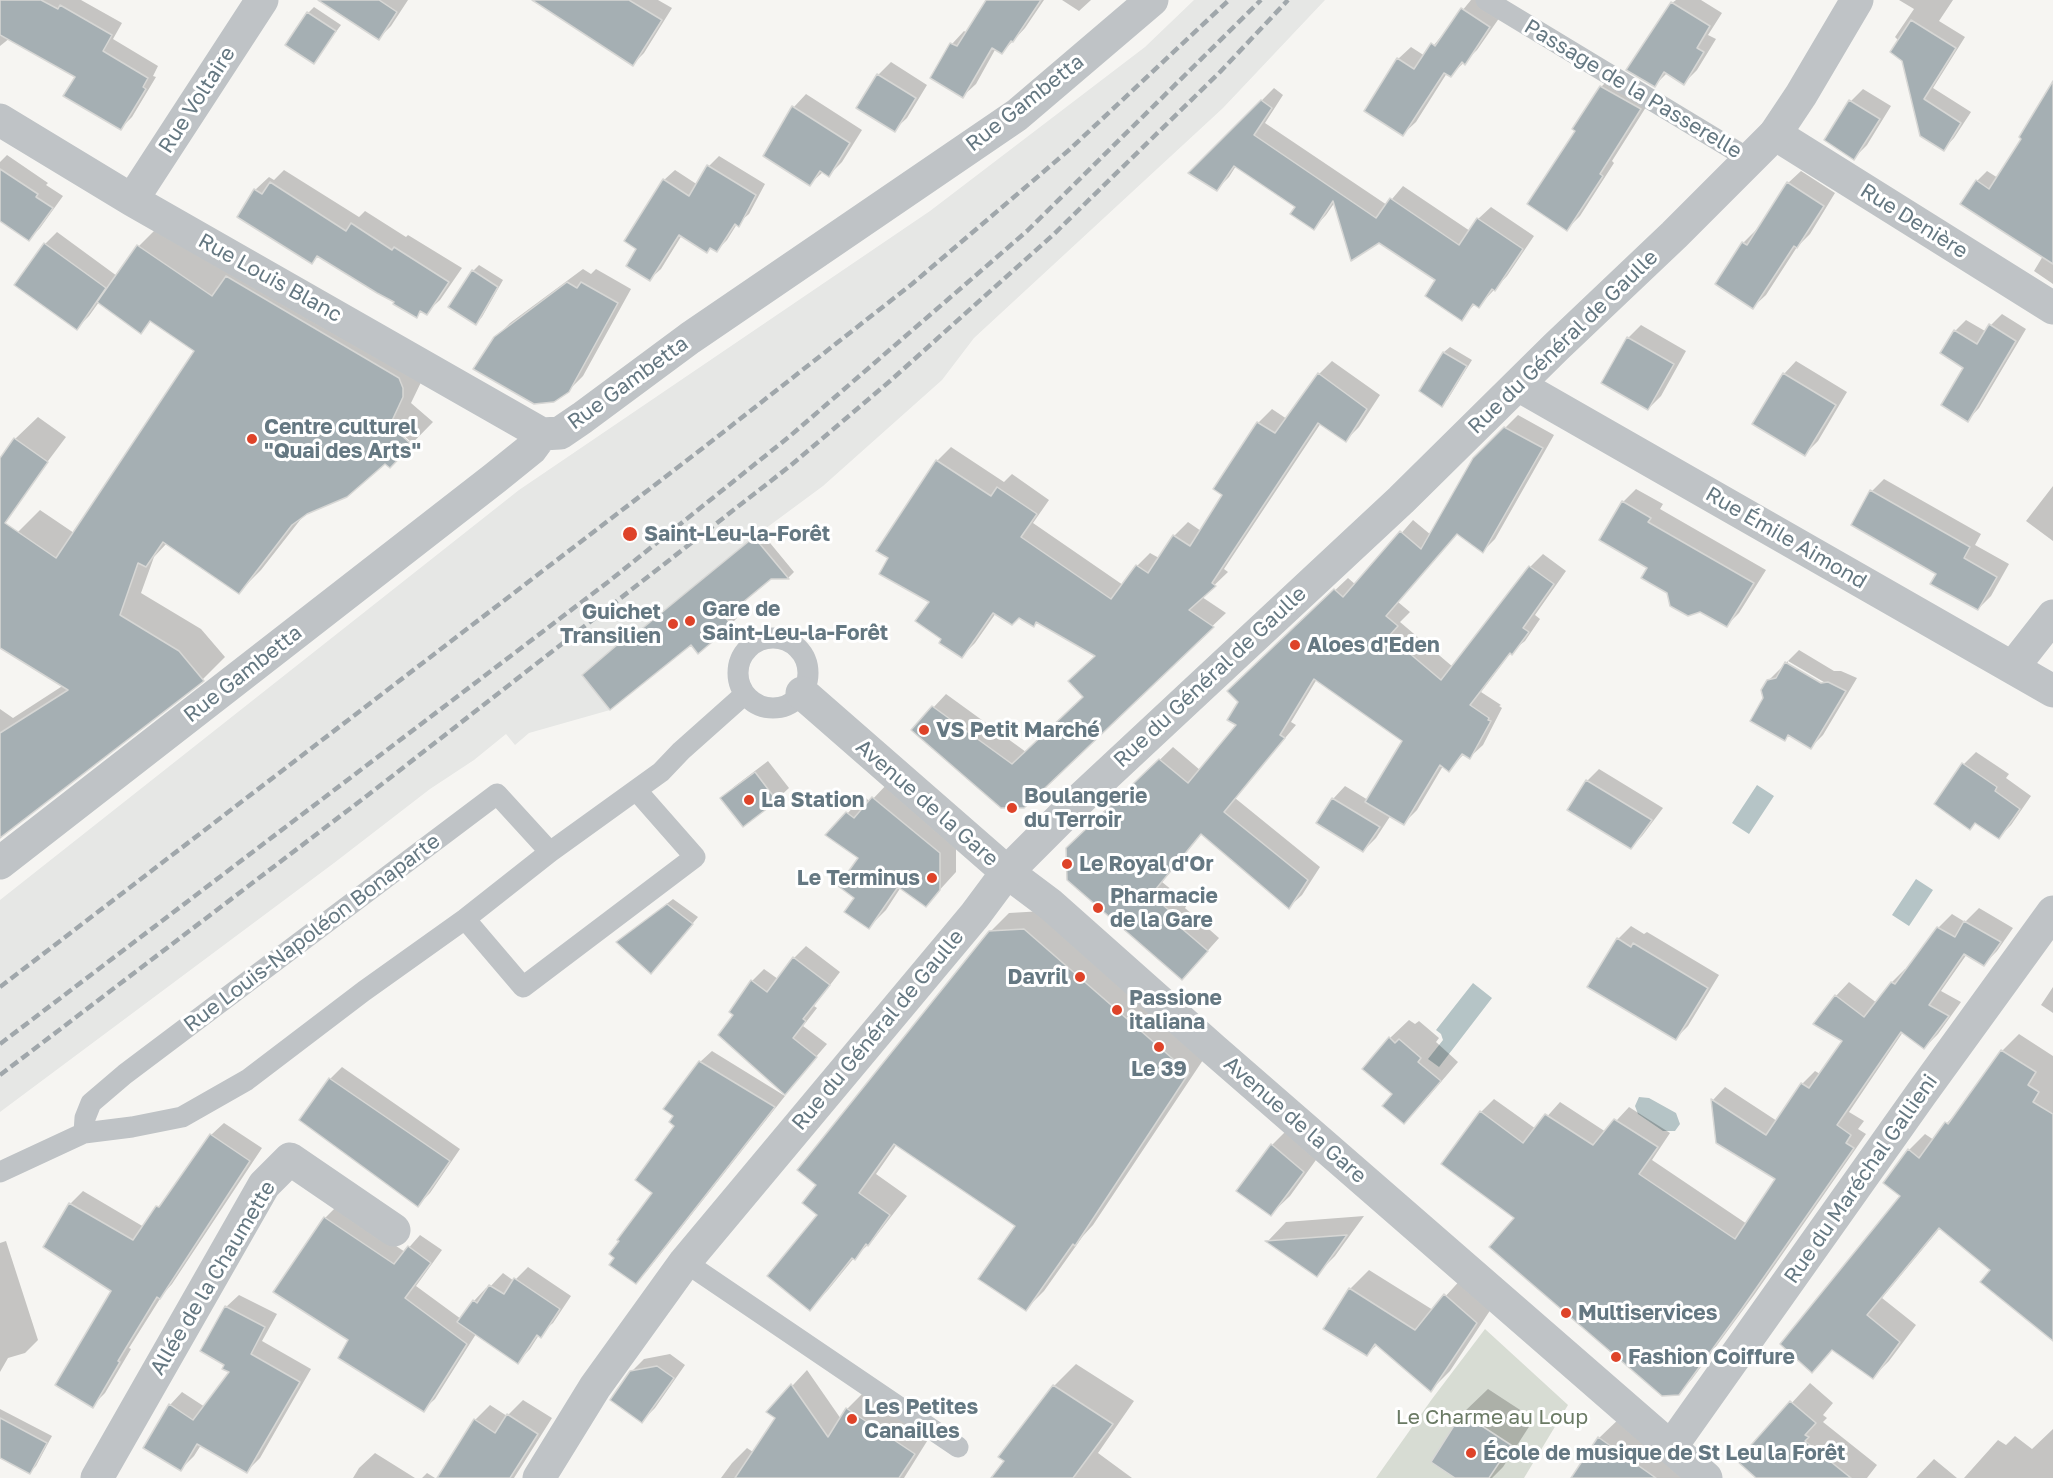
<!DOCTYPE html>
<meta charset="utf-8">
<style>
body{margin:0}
canvas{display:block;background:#f6f5f2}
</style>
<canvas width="2053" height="1478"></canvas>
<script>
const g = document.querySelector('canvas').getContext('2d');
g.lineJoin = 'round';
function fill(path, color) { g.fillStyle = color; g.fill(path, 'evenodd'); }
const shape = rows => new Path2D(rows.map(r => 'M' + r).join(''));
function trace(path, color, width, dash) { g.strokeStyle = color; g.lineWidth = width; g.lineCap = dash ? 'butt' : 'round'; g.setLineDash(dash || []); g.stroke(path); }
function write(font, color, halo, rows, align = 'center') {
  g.font = font + ' "Golos Text",sans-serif'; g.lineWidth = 6; g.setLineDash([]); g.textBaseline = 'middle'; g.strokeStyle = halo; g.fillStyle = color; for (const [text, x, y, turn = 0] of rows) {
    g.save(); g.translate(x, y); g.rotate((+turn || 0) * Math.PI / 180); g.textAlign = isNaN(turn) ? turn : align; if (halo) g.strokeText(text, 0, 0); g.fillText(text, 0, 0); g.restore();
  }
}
fill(shape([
 [1194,0,1325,0,1223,108,974,338,942,380,823,486,754,537,782,571,725,617,732,625,698,654,690,645,610,710,529,733,515,745,506,734,474,760,430,789,334,863,0,1112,0,900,519,490,930,211,1145,47]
]), '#e6e7e5');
fill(shape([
 [1485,1329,1568,1405,1524,1478,1376,1478,1432,1399]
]), '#d7dcd3');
fill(shape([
 [1757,785,1774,796,1749,834,1732,823],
 [1916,879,1933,890,1909,926,1892,915],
 [1473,983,1492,998,1439,1067,1428,1059,1443,1040,1441,1034,1436,1030],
 [1639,1097,1649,1098,1676,1113,1680,1124,1675,1131,1663,1131,1638,1114,1635,1106]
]), '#b5c4c6');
fill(shape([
 [0,0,81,0,122,23,113,39,158,66,153,76,156,77,132,117,121,128,77,76,10,38,0,46],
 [340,0,408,0,391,26,379,38],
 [579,0,658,0,672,8,644,53,633,64],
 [988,0,1044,0,1025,28,1014,40,1002,52,996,48,976,84,963,96,932,77,952,44,964,31,967,33],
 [1062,0,1091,0,1079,11],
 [1471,0,1479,0,1502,14,1477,50,1451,75,1447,73,1416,122,1403,134,1398,59,1411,47,1425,56],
 [1676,0,1701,0,1722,13,1708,35,1716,39,1697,70,1684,83,1668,72,1655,85,1672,3],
 [1899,0,1953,0,1939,21,1965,37,1933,88,1971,112,1954,138,1944,149,1899,41,1895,37,1914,9],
 [314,7,341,25,314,62,308,13],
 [891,62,927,85,907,118,894,130,878,75],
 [1614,74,1653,96,1612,161,1614,163,1580,216,1567,229,1577,131,1574,129,1601,87],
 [1274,88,1283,95,1265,123,1387,205,1403,186,1470,231,1478,219,1491,207,1534,236,1507,276,1479,306,1475,304,1461,319,1437,280,1335,202,1326,215,1314,228,1297,207,1236,166,1229,177,1217,189,1190,173],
 [1863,89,1891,106,1867,145,1854,158,1851,101],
 [2053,90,2053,284,2034,271,2043,256,1977,181,1987,171,1998,178],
 [806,94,862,130,842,162,829,175,824,171,810,184,765,156,794,107],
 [7,155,48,183,46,185,63,196,40,228,29,239,0,219,0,162],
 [719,156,765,184,749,214,737,224,727,240,717,250,682,235,661,269,650,279,638,248,664,180,675,170,698,185,709,166],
 [284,170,359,217,365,211,406,237,408,235,462,268,440,300,426,313,422,310,417,316,396,301,318,255,312,262,239,217,255,190,269,177,274,180],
 [1801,171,1835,193,1810,234,1797,247,1766,295,1753,307,1717,284,1743,243,1756,230,1757,231,1788,183],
 [161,224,425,374,411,403,433,422,390,466,385,462,304,515,261,570,239,592,167,543,154,557,141,593,201,629,225,657,203,679,0,836,0,709,13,718,64,685,0,646,0,577,18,532,40,510,74,533,197,351,152,320,141,332,99,302,89,316,77,328,16,285,45,244,57,232,117,276,139,246],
 [385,419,410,441,408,443,383,422],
 [479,265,503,280,482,317,476,323,473,271],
 [583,269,591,274,596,269,631,289,583,376,568,391,495,338,510,323],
 [2002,314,2026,329,1979,408,1968,420,1965,368,1955,331,1966,320,1985,331],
 [1641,325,1686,351,1661,396,1648,409,1628,338],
 [1450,347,1472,360,1448,399,1442,405,1421,391,1444,352],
 [1332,361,1380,395,1359,427,1345,441,1321,423,1224,569,1228,572,1202,597,1226,613,1023,807,933,708,946,694,1026,752,1085,697,1097,656,1037,621,996,613,975,643,962,656,943,638,931,601,890,557,878,551,937,461,951,447,1004,482,1012,474,1049,500,1033,523,1123,585,1137,566,1150,553,1159,558,1174,536,1188,522,1201,531,1224,495,1215,489,1258,423,1272,409,1287,419,1319,374],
 [1796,361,1847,392,1818,441,1805,454,1784,374],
 [1518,415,1554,435,1495,539,1483,551,1458,533,1398,602,1410,612,1400,622,1453,667,1530,567,1543,554,1566,571,1535,615,1540,619,1525,641,1511,652,1481,692,1501,705,1499,706,1502,708,1483,745,1470,757,1464,754,1449,770,1443,766,1417,810,1404,823,1391,815,1376,838,1363,851,1333,799,1345,786,1368,800,1404,740,1317,679,1291,722,1296,725,1235,798,1320,867,1302,895,1289,907,1202,833,1162,882,1188,903,1185,908,1219,938,1194,966,1068,849,1173,747,1200,770,1238,725,1242,678,1348,578,1356,585,1413,520,1431,535,1474,459],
 [38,417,66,437,0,525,0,461,15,439],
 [1884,479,1981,534,1975,545,2009,564,1991,596,1978,609,1938,573,1872,491],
 [2053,486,2053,541,2026,521],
 [1636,489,1663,504,1660,509,1766,570,1739,613,1726,626,1669,592,1649,567,1623,502],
 [761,532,794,572,788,578,770,578,730,611,737,618,731,624,691,643,590,669,638,629,640,631],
 [1799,650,1834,671,1841,671,1857,678,1823,735,1811,747,1789,734,1784,739,1765,699,1768,681,1788,661,1788,665,1827,688,1829,685,1788,661],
 [1976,752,2009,774,2006,778,2031,796,2011,825,1999,837,1964,764],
 [768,761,789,788,776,800,722,798,735,786],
 [1599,769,1663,808,1642,836,1631,847,1569,809,1587,781],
 [890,781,956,836,956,872,926,905,901,887,886,910,869,927,856,898,860,858,827,835,864,796,870,802],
 [673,899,698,917,657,966,618,942],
 [1979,908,2013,928,1997,951,1984,964,1967,954,1941,991,1961,1002,1938,1034,1924,1048,1903,1032,1849,1112,1864,1121,1858,1129,1866,1134,1754,1295,1692,1379,1678,1393,1516,1218,1481,1112,1494,1099,1536,1129,1560,1102,1606,1132,1629,1107,1670,1133,1652,1160,1747,1224,1777,1179,1717,1142,1713,1100,1725,1087,1777,1121,1802,1084,1815,1071,1820,1074,1844,1041,1836,996,1849,982,1877,1003,1892,982,1905,969,1907,970,1938,928,1952,914,1965,922],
 [1043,911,1207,1054,1093,1225,1083,1236,1044,1291,1026,1309,1017,1226,897,1144,876,1174,907,1196,873,1240,854,1258,828,1290,810,1309,819,1215,818,1184,990,932,1009,913],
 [1631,926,1644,934,1647,932,1719,975,1688,1026,1676,1038,1618,939],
 [806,946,840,972,814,1006,817,1008,803,1026,827,1044,785,1093,735,1014,731,1011,752,981,764,969,778,979,794,958],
 [2053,987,2053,1013,2041,1005],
 [1409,1020,1415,1024,1419,1021,1439,1038,1436,1042,1458,1062,1423,1103,1404,1122,1394,1094,1390,1038],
 [2019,1034,2053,1056,2053,1339,1992,1269,1941,1227,1882,1298,1916,1325,1889,1361,1873,1377,1833,1349,1812,1371,1902,1196,1909,1150,1925,1134,1934,1140,1947,1123,1961,1108,2002,1051],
 [712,1051,785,1096,647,1271,636,1282,616,1258,654,1192,676,1125,700,1062],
 [342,1067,460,1149,430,1193,418,1205,330,1079],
 [224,1123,262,1148,172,1284,163,1294,129,1348,131,1349,105,1393,92,1406,113,1290,70,1204,83,1191,144,1227,158,1207,169,1195,211,1135],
 [1291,1126,1321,1153,1290,1196,1271,1214,1272,1145],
 [337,1206,405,1252,420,1235,442,1250,416,1286,461,1319,474,1301,486,1288,488,1289,503,1273,514,1281,528,1267,571,1296,553,1323,539,1335,530,1349,518,1362,476,1334,435,1399,423,1410,350,1340,325,1218],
 [1364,1216,1335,1256,1316,1275,1268,1241,1286,1222],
 [6,1241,38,1340,25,1353,8,1358,0,1372,0,1243],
 [1369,1270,1433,1310,1464,1276,1495,1303,1450,1371,1431,1390,1378,1344,1367,1354,1350,1289],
 [239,1295,277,1314,262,1341,311,1369,260,1458,247,1471,201,1445,194,1456,181,1469,170,1405,182,1392,205,1407,231,1372,226,1307],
 [670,1354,685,1365,655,1408,642,1421,631,1372,644,1359],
 [1076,1364,1134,1401,1098,1453,1132,1478,993,1478,1054,1386],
 [807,1370,841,1419,847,1409,862,1394,929,1438,904,1478,721,1478,732,1463,747,1448,753,1452,777,1417,768,1412],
 [1810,1383,1833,1403,1823,1415,1827,1418,1823,1422,1877,1465,1867,1478,1759,1478,1739,1461],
 [1488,1389,1534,1419,1503,1467,1492,1478,1458,1478,1433,1461,1463,1413],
 [523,1400,552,1418,514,1478,439,1478,475,1420,490,1405,507,1416],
 [0,1409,52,1436,36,1466,30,1472,0,1456],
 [1623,1415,1708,1478,1573,1478,1599,1438],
 [2053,1429,2053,1478,1964,1478,1998,1440,2006,1445,2015,1436,2032,1449],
 [375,1453,415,1478,353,1478,359,1468],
 [1934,1459,1957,1478,1916,1478],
 [427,1473,435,1478,422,1478]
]), '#0003');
const building = shape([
 [0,0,41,0,58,9,60,5,112,35,103,51,148,78,143,87,146,89,121,130,63,96,75,77,0,35,0,0],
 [318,0,379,0,397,12,379,40,318,0],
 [532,0,629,0,662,20,633,66,532,0],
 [986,0,1041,0,1013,42,1011,41,1002,54,992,48,963,98,930,78,950,43,957,46,986,0],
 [1671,2,1710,26,1697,48,1704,52,1684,85,1664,72,1655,87,1626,70,1671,2],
 [1461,8,1490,27,1465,65,1462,62,1451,77,1444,73,1403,136,1364,111,1397,58,1414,69,1431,43,1435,46,1461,8],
 [307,12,336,31,314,64,285,45,307,12],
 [1911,20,1956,48,1924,99,1961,123,1944,151,1920,136,1902,61,1890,52,1911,20],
 [877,74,916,98,895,132,856,108,877,74],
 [2053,81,2053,264,1960,204,1976,180,1989,189,2021,139,2019,137,2053,81],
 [1600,86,1641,109,1600,174,1603,176,1567,231,1527,204,1575,131,1572,129,1600,86],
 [1261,100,1272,108,1254,135,1376,218,1390,198,1459,245,1477,218,1523,249,1495,291,1492,289,1479,308,1473,304,1462,321,1425,296,1435,280,1379,243,1351,261,1333,201,1314,230,1290,214,1295,207,1234,166,1217,191,1188,173,1261,100],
 [1849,100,1880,119,1854,160,1824,140,1849,100],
 [792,106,850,143,829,177,820,171,810,186,763,156,792,106],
 [707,165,756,195,739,227,735,224,717,252,710,248,707,253,679,235,650,281,626,266,636,249,624,241,663,179,689,196,707,165],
 [0,169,38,194,36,197,53,208,29,241,0,221,0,169],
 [270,182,346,231,351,223,392,250,394,247,449,282,427,315,420,311,417,318,393,304,394,302,377,293,317,256,312,264,237,217,254,189,262,194,270,182],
 [1787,182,1824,206,1797,248,1794,246,1753,309,1715,284,1742,242,1747,245,1787,182],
 [44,243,106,288,77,330,14,285,44,243],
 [137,245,212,296,226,276,399,378,403,388,403,397,390,425,412,445,390,468,385,464,347,497,307,514,292,525,239,594,163,542,146,567,138,563,120,615,179,651,204,681,0,838,0,733,68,690,0,648,0,458,14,438,48,462,5,523,56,558,194,351,150,321,141,334,97,302,137,245],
 [472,270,498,287,476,325,448,307,472,270],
 [567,282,577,288,581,282,618,303,569,392,554,402,534,404,473,369,494,337,567,282],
 [1989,324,2016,341,1968,422,1941,405,1963,368,1940,353,1954,330,1977,344,1989,324],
 [1627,337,1674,364,1648,410,1601,383,1627,337],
 [1443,352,1467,366,1442,407,1419,391,1443,352],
 [1318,373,1367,409,1346,442,1318,423,1212,583,1216,586,1189,610,1214,627,1024,808,1001,808,911,730,932,706,1012,764,1083,697,1068,681,1095,656,1036,622,1034,627,1019,618,1012,625,993,613,962,658,939,643,941,639,915,621,929,602,879,574,888,558,876,551,936,460,991,496,997,487,1037,514,1021,537,1111,599,1136,565,1148,573,1173,535,1190,546,1222,495,1213,489,1257,422,1275,433,1318,373],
 [1783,373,1836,405,1805,456,1752,424,1783,373],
 [1504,427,1543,448,1483,553,1457,534,1386,616,1398,626,1389,636,1441,680,1529,566,1554,584,1523,628,1529,632,1512,655,1510,653,1470,705,1489,718,1488,720,1491,721,1470,759,1462,754,1449,772,1440,765,1404,825,1365,802,1402,741,1314,679,1280,735,1285,738,1224,812,1308,880,1289,909,1201,834,1151,895,1177,917,1173,921,1208,951,1182,980,1067,880,1066,848,1159,759,1188,783,1236,725,1227,720,1238,702,1227,691,1334,589,1343,597,1400,531,1421,549,1473,458,1504,427],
 [1870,490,1970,547,1964,558,1997,577,1978,610,1930,584,1936,574,1851,525,1870,490],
 [1622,501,1651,518,1648,522,1754,583,1727,627,1700,612,1688,616,1670,606,1667,593,1641,578,1647,568,1599,540,1622,501],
 [754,537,789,579,771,579,725,617,732,625,698,654,691,645,610,710,582,675,631,633,633,636,754,537],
 [1785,662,1821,683,1828,682,1846,691,1811,749,1788,735,1785,741,1750,721,1763,698,1761,690,1767,680,1776,678,1785,662],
 [1962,763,1997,787,1995,791,2020,809,1999,839,1975,823,1970,830,1934,804,1962,763],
 [755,772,777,801,743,827,720,798,755,772],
 [1586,780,1652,820,1631,849,1567,810,1586,780],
 [872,797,940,853,940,890,926,907,898,887,869,929,844,912,854,898,838,886,858,858,825,835,846,812,854,818,872,797],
 [1332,798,1380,827,1363,852,1316,823,1332,798],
 [667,904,693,924,651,974,616,942,667,904],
 [1964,921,2001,942,1984,966,1964,954,1929,1005,1949,1016,1924,1049,1901,1032,1837,1125,1851,1135,1846,1143,1854,1148,1741,1310,1679,1395,1662,1396,1489,1247,1514,1218,1441,1164,1480,1111,1523,1143,1545,1114,1593,1145,1614,1119,1658,1147,1639,1174,1735,1239,1775,1179,1716,1143,1711,1099,1766,1135,1801,1083,1809,1088,1842,1041,1813,1024,1835,995,1864,1017,1891,982,1895,984,1937,927,1955,937,1964,921],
 [1024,929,1189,1073,1075,1246,1073,1244,1026,1311,978,1279,1015,1226,894,1144,859,1193,890,1215,868,1246,866,1244,855,1260,852,1258,810,1311,767,1276,817,1215,802,1203,816,1185,797,1170,989,931,1024,929],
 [1617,938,1631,947,1633,943,1708,988,1676,1040,1587,987,1617,938],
 [793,957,830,985,803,1019,806,1021,793,1038,817,1057,785,1095,718,1035,733,1015,729,1012,751,980,767,992,793,957],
 [1389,1037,1395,1043,1399,1039,1421,1058,1418,1062,1441,1081,1404,1124,1382,1106,1392,1094,1362,1069,1389,1037],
 [2001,1050,2036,1072,2028,1085,2039,1092,2033,1102,2053,1114,2053,1341,1980,1282,1990,1270,1939,1228,1867,1315,1900,1342,1873,1379,1832,1350,1812,1373,1780,1344,1900,1196,1883,1183,1908,1149,1919,1158,1945,1122,1948,1124,2001,1050],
 [699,1061,775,1107,636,1284,609,1265,614,1258,609,1254,619,1241,617,1240,652,1193,635,1180,674,1126,669,1122,673,1116,663,1109,699,1061],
 [329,1078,450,1161,418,1207,299,1120,329,1078],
 [210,1134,250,1161,160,1299,157,1297,118,1361,120,1362,93,1408,55,1385,111,1291,43,1247,69,1203,133,1240,156,1206,159,1207,210,1134],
 [1271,1144,1304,1172,1271,1216,1236,1191,1271,1144],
 [324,1217,394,1264,408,1246,431,1263,405,1298,467,1344,424,1412,338,1358,348,1340,273,1292,324,1217],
 [1347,1235,1317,1277,1265,1241,1347,1235],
 [514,1278,560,1309,541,1338,537,1335,518,1364,457,1322,473,1300,477,1303,489,1285,504,1294,514,1278],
 [1349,1288,1415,1330,1444,1294,1477,1323,1431,1392,1375,1344,1367,1356,1323,1329,1349,1288],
 [225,1306,265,1327,251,1354,300,1382,247,1473,197,1444,181,1471,143,1448,169,1404,193,1420,229,1372,222,1369,224,1365,200,1351,225,1306],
 [657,1366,674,1378,642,1423,610,1400,630,1371,657,1366],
 [791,1384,828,1437,846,1408,915,1454,899,1478,735,1478,775,1418,766,1412,791,1384],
 [1053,1385,1113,1424,1073,1478,991,1478,1004,1461,998,1457,1053,1385],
 [1790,1401,1816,1423,1805,1435,1809,1437,1805,1441,1851,1478,1756,1478,1737,1461,1790,1401],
 [1462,1413,1511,1445,1489,1478,1455,1478,1431,1462,1462,1413],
 [507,1414,538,1434,510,1478,437,1478,474,1419,495,1433,507,1414],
 [0,1418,47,1443,30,1474,0,1458,0,1418],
 [1598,1437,1656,1478,1571,1478,1598,1437]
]);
fill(building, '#a5afb3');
trace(building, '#d7d7d5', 1.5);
trace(shape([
 [1486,0,1749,159],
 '738 673a35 35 0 1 1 70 0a35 35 0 1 1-70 0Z',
 [465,919,523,987,695,857,637,791],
 [84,1133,85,1118,91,1103,125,1074,497,794,550,852],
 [0,1172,84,1133,132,1127,182,1117,247,1080,364,991,465,919,550,852,661,772,681,751,745,694],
 [685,1262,958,1447]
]), '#bfc3c6', 21);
trace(shape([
 [0,120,132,200,542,434],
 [1775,134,2053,308],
 [132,200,262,0],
 [1518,385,2053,691],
 [542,434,560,433,582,418,690,338,1017,115,1152,0],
 [2013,667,2053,616],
 [802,693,1007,872,1051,905,1213,1049,1706,1478],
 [0,863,495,478,531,449,542,434],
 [1671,1447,1921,1094,2053,912],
 [97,1478,264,1185,290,1159,394,1230]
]), '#bfc3c6', 33);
trace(shape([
 [539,1478,595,1387,685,1262,975,915,1007,872,1075,804,1401,500,1556,347,1674,235,1775,134,1801,95,1857,0]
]), '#bfc3c6', 33);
trace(shape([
 [0,987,703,448,912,284,1069,150,1229,0],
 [0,1044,608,582,790,436,1027,231,1261,0],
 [0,1075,368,795,790,466,890,381,1054,234,1220,72,1288,0]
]), '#a0a7ab', 4.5, [9, 4.5]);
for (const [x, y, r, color] of [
 [252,439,6,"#de4329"],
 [630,534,8,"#de4329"],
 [690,621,6,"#de4329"],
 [673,624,6,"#de4329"],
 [1295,645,6,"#de4329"],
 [924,730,6,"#de4329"],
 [749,800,6,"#de4329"],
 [1012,808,6,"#de4329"],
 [1067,864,6,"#de4329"],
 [932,878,6,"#de4329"],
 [1098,908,6,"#de4329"],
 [1080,977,6,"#de4329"],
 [1117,1010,6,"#de4329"],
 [1159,1047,6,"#de4329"],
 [1566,1313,6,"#de4329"],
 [1616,1357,6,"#de4329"],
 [852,1419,6,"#de4329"],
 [1471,1453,6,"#de4329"]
]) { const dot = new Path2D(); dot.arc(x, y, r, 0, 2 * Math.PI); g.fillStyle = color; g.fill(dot); trace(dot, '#fff', 2); }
write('21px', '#657882', '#fff', [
 ["Passage de la Passerelle",1633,89,31],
 ["Rue Voltaire",197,100,-57],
 ["Rue Gambetta",1025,103,-38],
 ["Rue Denière",1914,221,32],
 ["Rue Louis Blanc",270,278,29],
 ["Rue du Général de Gaulle",1563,342,-44],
 ["Rue Gambetta",628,383,-36],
 ["Rue Émile Aimond",1786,538,30],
 ["Rue Gambetta",243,674,-38],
 ["Rue du Général de Gaulle",1210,677,-43],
 ["Avenue de la Gare",927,803,41],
 ["Rue Louis-Napoléon Bonaparte",312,933,-37],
 ["Rue du Général de Gaulle",878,1030,-50],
 ["Avenue de la Gare",1295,1120,41],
 ["Rue du Maréchal Gallieni",1861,1179,-55],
 ["Allée de la Chaumette",213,1278,-59]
]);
write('bold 21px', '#657882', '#fff', [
 ["Centre culturel",264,427],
 ["\"Quai des Arts\"",264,451],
 ["Saint-Leu-la-Forêt",644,534],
 ["Gare de",702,609],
 ["Saint-Leu-la-Forêt",702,633],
 ["Guichet",661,612,"right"],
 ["Transilien",661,636,"right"],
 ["Aloes d'Eden",1307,645],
 ["VS Petit Marché",936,730],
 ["Boulangerie",1024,796],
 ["du Terroir",1024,820],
 ["La Station",761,800],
 ["Le Royal d'Or",1079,864],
 ["Le Terminus",920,878,"right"],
 ["Pharmacie",1110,896],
 ["de la Gare",1110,920],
 ["Davril",1068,977,"right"],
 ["Passione",1129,998],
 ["italiana",1129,1022],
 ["Le 39",1159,1069,"center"],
 ["Multiservices",1578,1313],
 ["Fashion Coiffure",1628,1357],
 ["Les Petites",864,1407],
 ["Canailles",864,1431],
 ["École de musique de St Leu la Forêt",1483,1453]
], 'left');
write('21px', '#6a7a64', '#fff', [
 ["Le Charme au Loup",1492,1417]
]);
</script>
